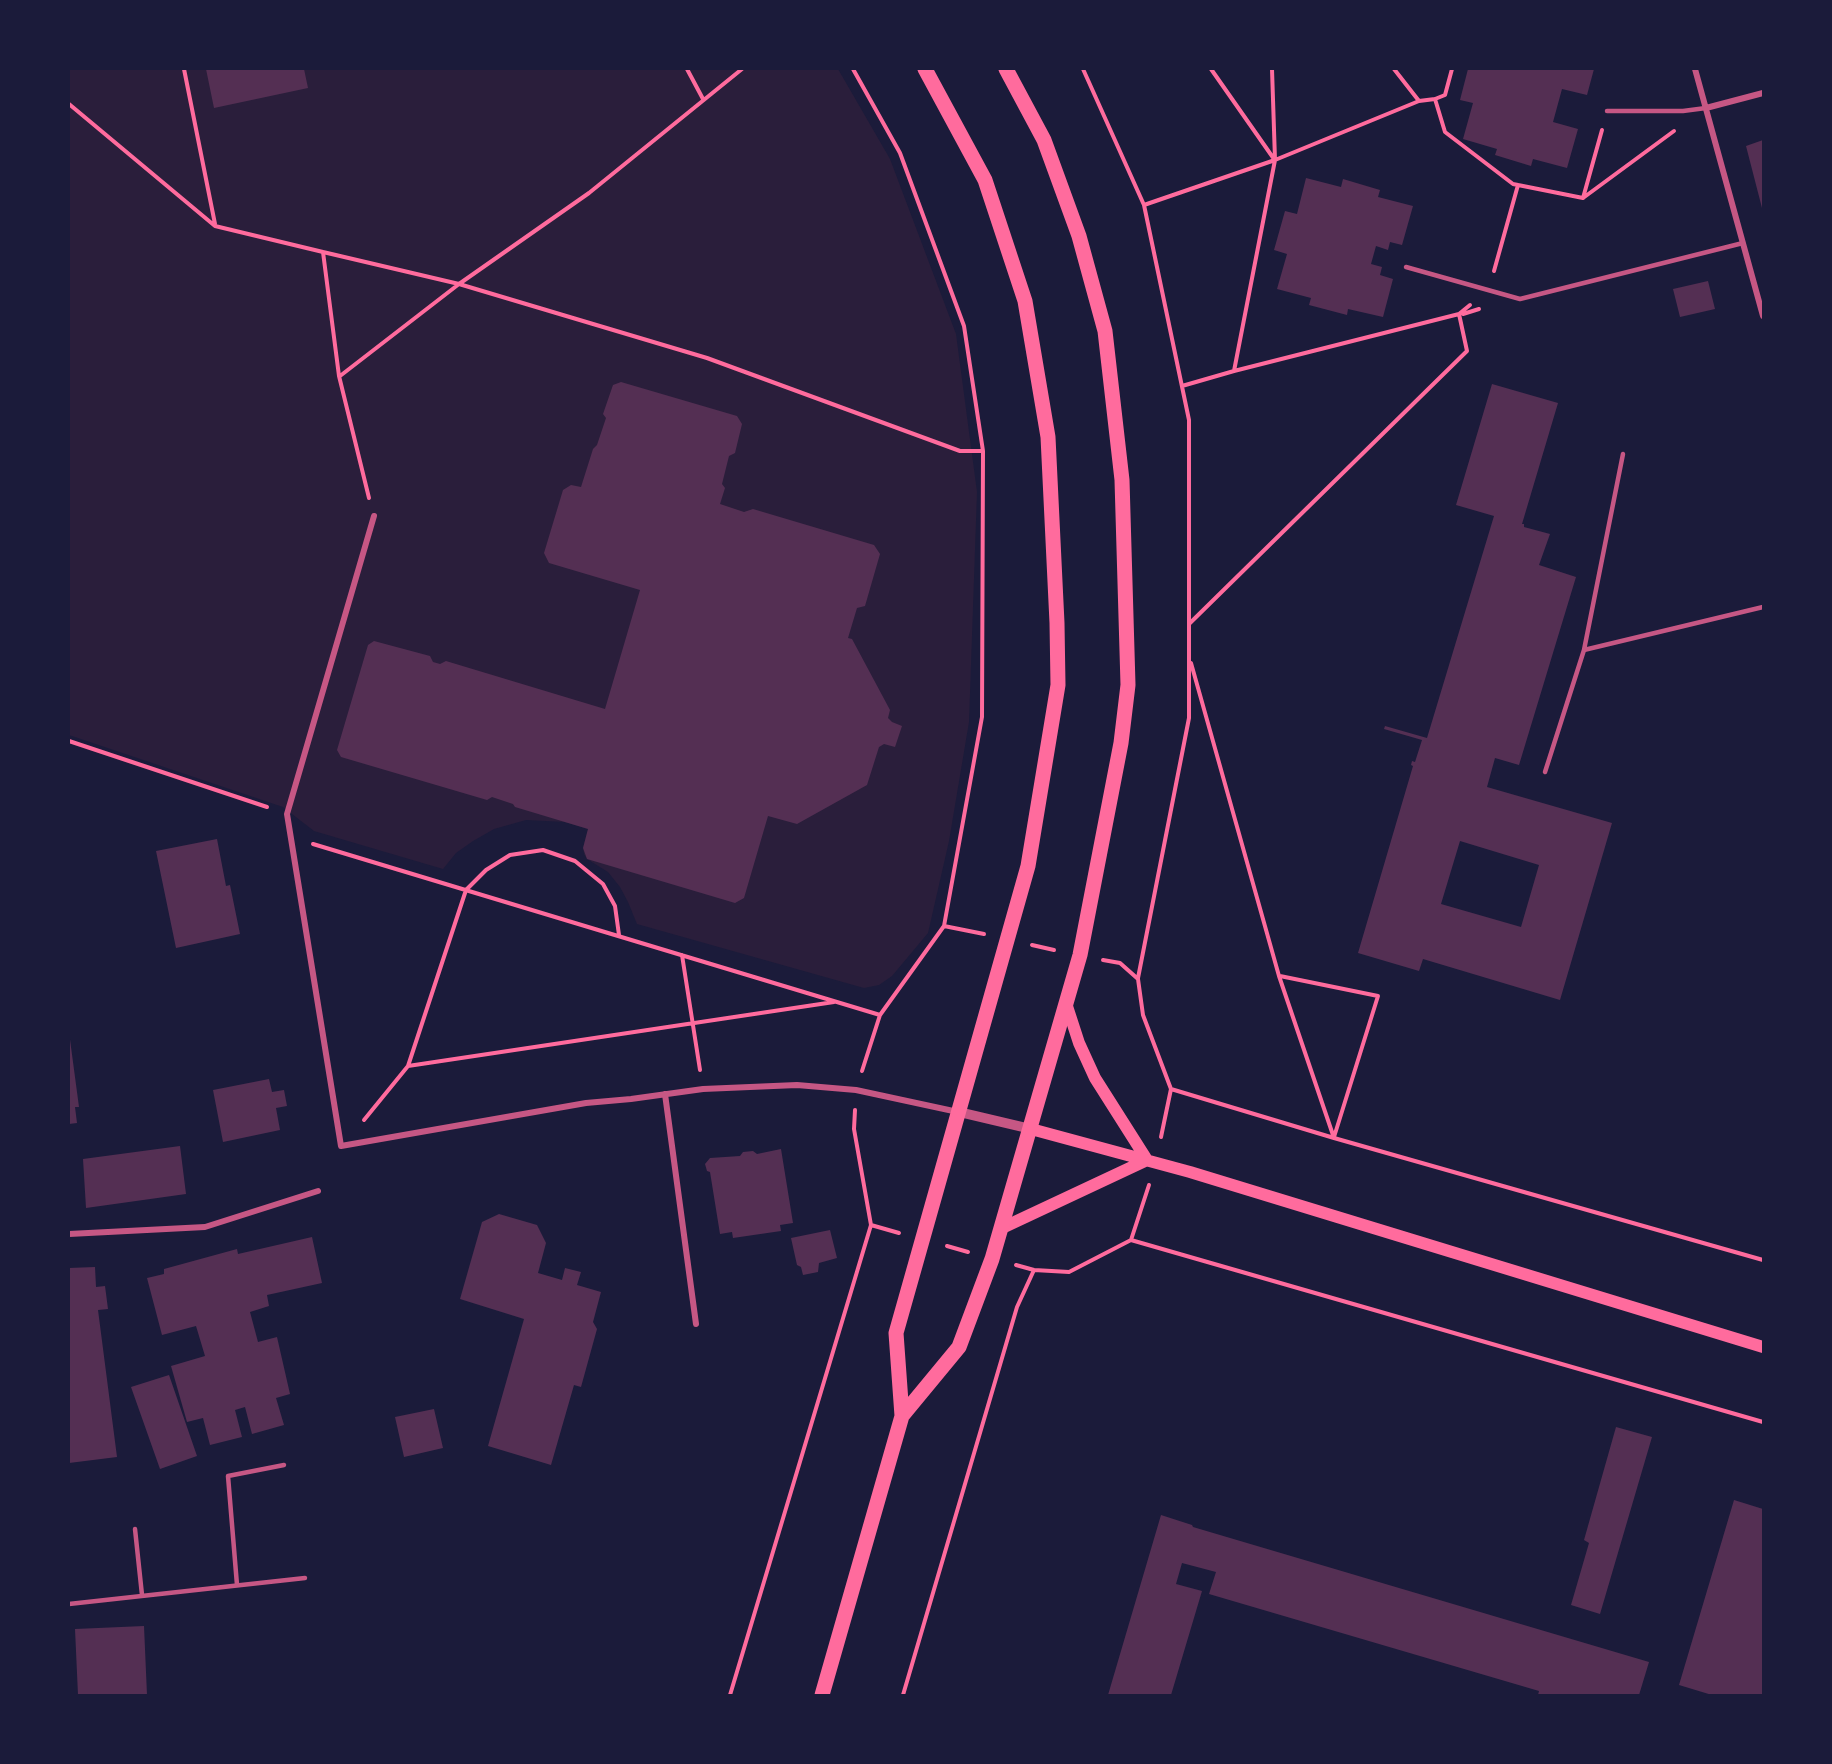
<!DOCTYPE html>
<style>
body{margin:0}
#map{position:relative;width:1832px;height:1764px;overflow:hidden;background:#1b1b3a;font-family:Karla,sans-serif}
canvas{display:block}
.frame{position:absolute;inset:0;border:70px solid #1b1b3a;pointer-events:none}
</style>
<div id="map">
<canvas width="1832" height="1764"></canvas>
<div class="frame"></div>
</div>
<script>
const g = document.querySelector('canvas').getContext('2d');
g.lineJoin = 'round';
function fill(path, color) { g.fillStyle = color; g.fill(path, 'evenodd'); }
const shape = rows => new Path2D(rows.map(r => 'M' + r).join(''));
function trace(path, color, width, dash) { g.strokeStyle = color; g.lineWidth = width; g.lineCap = dash ? 'butt' : 'round'; g.setLineDash(dash || []); g.stroke(path); }
fill(shape([
 [69,69,838,69,890,159,956,334,977,492,969,722,949,841,928,933,892,976,879,985,864,988,637,924,628,902,620,887,608,872,587,859,584,854,583,848,588,829,565,822,526,820,494,829,473,841,456,853,443,869,314,831,283,807,69,735]
]), '#2a1e3b');
fill(shape([
 [206,69,304,69,308,88,214,108],
 [1468,69,1594,69,1587,95,1562,89,1553,122,1578,129,1567,168,1533,159,1531,166,1495,155,1497,149,1463,139,1473,103,1460,100],
 [1763,140,1763,208,1762,208,1746,146],
 [1306,178,1341,187,1343,179,1380,190,1378,197,1413,206,1402,245,1390,242,1388,250,1376,246,1371,264,1382,267,1380,275,1393,279,1383,317,1348,309,1347,315,1309,305,1311,298,1277,289,1287,254,1274,250,1285,211,1297,214],
 [1708,281,1715,309,1680,317,1673,289],
 [621,382,737,416,742,424,735,453,729,456,722,484,725,488,720,504,744,512,753,509,874,545,880,554,865,606,857,608,848,638,852,639,890,710,888,718,892,722,902,726,895,747,884,744,879,747,867,785,797,824,768,816,744,898,735,903,587,859,583,848,588,829,515,807,513,804,492,797,487,800,341,757,337,750,368,645,374,641,430,656,433,662,440,664,446,661,605,709,640,590,549,563,544,553,563,490,571,485,581,487,593,449,597,445,606,418,603,414,613,385],
 [1492,384,1558,403,1522,524,1524,524,1524,527,1550,534,1539,565,1576,577,1519,765,1495,758,1487,787,1612,823,1560,1000,1423,959,1419,971,1358,953,1413,766,1411,765,1412,761,1415,762,1422,740,1384,729,1385,726,1427,738,1494,516,1456,505],
 [1460,841,1539,865,1521,927,1441,904],
 [217,839,226,886,230,885,240,934,176,948,156,851],
 [69,1032,79,1107,75,1107,77,1123,69,1124],
 [269,1079,272,1092,284,1090,287,1106,276,1108,280,1130,223,1142,213,1090],
 [180,1146,186,1194,86,1208,83,1159],
 [781,1149,793,1223,780,1225,781,1231,733,1238,732,1232,720,1234,710,1172,707,1171,705,1164,710,1158,740,1156,743,1152,753,1151,757,1154],
 [499,1214,537,1225,546,1243,538,1273,562,1280,565,1268,581,1272,577,1285,601,1292,593,1322,597,1329,581,1387,574,1385,551,1465,488,1446,524,1319,460,1299,482,1222],
 [830,1230,837,1258,819,1263,818,1272,803,1275,801,1267,797,1265,791,1238],
 [312,1237,322,1283,267,1295,269,1306,250,1312,258,1342,277,1337,290,1394,276,1398,284,1425,252,1434,245,1407,235,1410,242,1437,210,1445,203,1418,187,1422,171,1366,205,1356,196,1326,162,1335,147,1278,164,1274,164,1269,237,1249,238,1254],
 [95,1267,96,1287,105,1286,108,1309,98,1310,117,1457,69,1463,69,1268],
 [169,1375,197,1456,160,1469,131,1387],
 [434,1409,443,1448,404,1457,395,1417],
 [1616,1427,1652,1437,1600,1614,1571,1605,1589,1543,1584,1540],
 [1734,1500,1763,1509,1763,1695,1712,1695,1679,1685],
 [1161,1515,1192,1525,1193,1527,1649,1662,1639,1695,1538,1695,1539,1691,1209,1594,1216,1572,1182,1563,1176,1584,1202,1591,1171,1695,1108,1695],
 [144,1626,147,1695,78,1695,75,1629]
]), '#542f53');
trace(shape([
 [184,69,215,224],
 [687,69,703,99],
 [853,69,900,153,964,326,983,451,982,717,944,926,880,1015,862,1071],
 [1083,69,1144,205,1189,420,1189,718,1138,978],
 [1211,69,1274,159],
 [1435,99,1445,132,1513,184,1583,198,1674,131],
 [1419,101,1435,99,1445,95,1452,69],
 [69,104,215,226,323,252,339,376,369,498],
 [1583,198,1602,130],
 [1144,205,1275,160,1419,101,1394,69],
 [323,252,459,284,707,358,960,451,983,451],
 [1494,271,1518,185],
 [1459,314,1470,305],
 [1463,314,1479,309],
 [340,376,459,284,589,193,742,69],
 [1182,386,1234,371,1275,160,1272,69],
 [1189,624,1467,351,1459,314,1234,371],
 [1191,663,1279,976,1334,1138],
 [69,741,267,807],
 [313,844,880,1015],
 [944,926,984,934],
 [1032,945,1054,950],
 [682,955,700,1070],
 [1103,960,1120,963,1138,979,1143,1015,1171,1089,1161,1137],
 [1280,976,1378,996,1334,1137],
 [408,1066,834,1002],
 [1171,1089,1334,1138,1763,1260],
 [855,1110,854,1129,871,1225,899,1233],
 [364,1120,408,1066,466,890,486,870,510,855,543,850,575,861,603,884,615,906,619,935],
 [1131,1240,1763,1422],
 [947,1246,968,1252],
 [1016,1265,1034,1270,1069,1272,1131,1240,1149,1185],
 [730,1695,871,1225],
 [903,1695,1017,1307,1034,1270]
]), '#ff6b9d', 4);
trace(shape([
 [1607,111,1683,111,1706,108],
 [1406,267,1520,299,1743,243],
 [1584,650,1623,454],
 [1545,772,1584,650,1763,607],
 [135,1529,142,1595],
 [237,1585,228,1476,284,1465],
 [69,1604,305,1578]
]), '#c65784', 4.5);
trace(shape([
 [1695,69,1763,316],
 [1706,108,1763,93],
 [374,516,287,814,341,1146,586,1103,631,1099,703,1089,797,1085,856,1090,958,1112],
 [665,1094,696,1324],
 [69,1234,205,1227,318,1191]
]), '#c65784', 6);
trace(shape([
 [959,1112,1031,1129]
]), '#c65784', 10);
trace(shape([
 [1066,1003,1079,1043,1095,1078,1147,1160],
 [1031,1129,1190,1172,1763,1347],
 [1002,1228,1147,1160]
]), '#ff6b9d', 12);
trace(shape([
 [902,1416,959,1347,992,1259,1080,955,1121,743,1128,685,1122,480,1105,331,1079,236,1044,140,1006,69],
 [822,1695,902,1416,896,1333,1028,866,1058,685,1057,623,1048,437,1025,301,985,180,925,69]
]), '#ff6b9d', 15);
</script>
